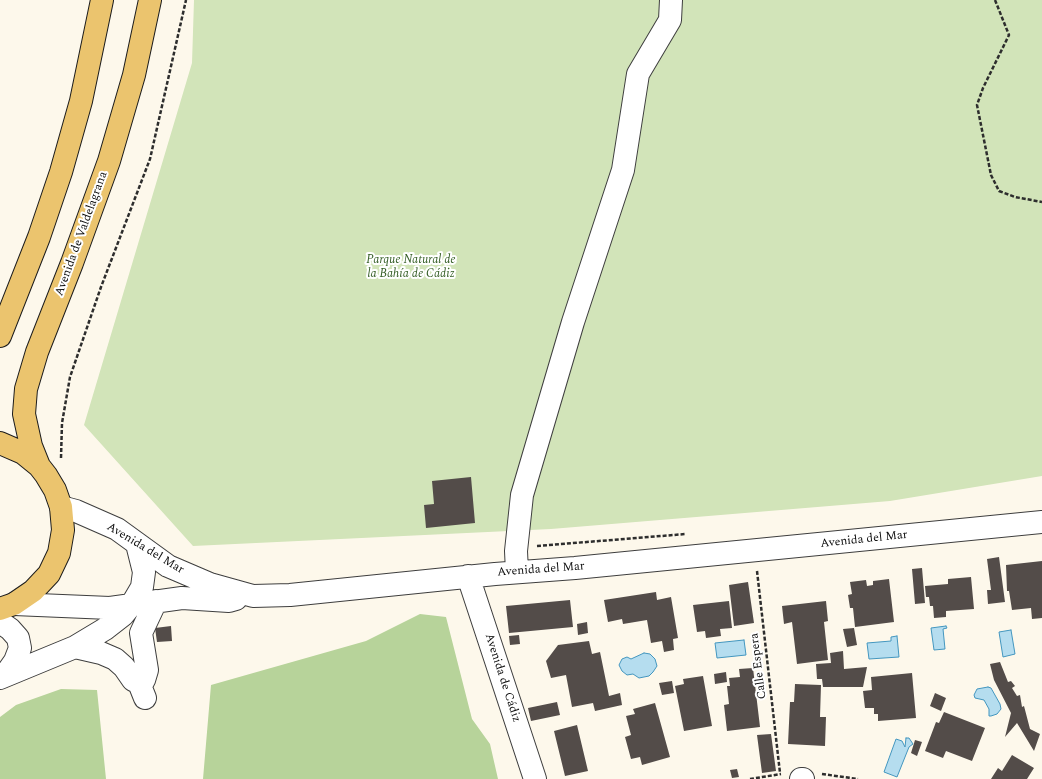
<!DOCTYPE html>
<meta charset="utf-8">
<style>
body{margin:0}
canvas{display:block;background:#fdf8eb}
</style>
<canvas width="1042" height="779"></canvas>
<script>
const g = document.querySelector('canvas').getContext('2d');
g.lineJoin = 'round';
function fill(path, color) { g.fillStyle = color; g.fill(path, 'evenodd'); }
const shape = rows => new Path2D(rows.map(r => 'M' + r).join(''));
function trace(path, color, width, dash) { g.strokeStyle = color; g.lineWidth = width; g.lineCap = dash ? 'butt' : 'round'; g.setLineDash(dash || []); g.stroke(path); }
function write(font, color, halo, rows, align = 'center') {
  g.font = font + ' Spectral,serif'; g.lineWidth = 4; g.setLineDash([]); g.textBaseline = 'middle'; g.strokeStyle = halo; g.fillStyle = color; for (const [text, x, y, turn = 0] of rows) {
    g.save(); g.translate(x, y); g.rotate((+turn || 0) * Math.PI / 180); g.textAlign = isNaN(turn) ? turn : align; if (halo) g.strokeText(text, 0, 0); g.fillText(text, 0, 0); g.restore();
  }
}
fill(shape([
 [194,0,1042,0,1042,476,890,501,551,529,193,546,84,425,192,63]
]), '#d2e4b9');
fill(shape([
 [420,614,446,617,472,719,490,744,498,779,203,779,211,685,366,641],
 [61,689,97,690,106,779,0,779,0,717,16,705]
]), '#b7d39a');
const water = shape([
 [946,626,947,628,943,629,945,649,934,650,931,628,946,626],
 [1011,630,1015,654,1003,657,999,632,1011,630],
 [897,636,899,657,869,659,867,643,891,641,891,637,897,636],
 [744,640,746,655,717,658,715,643,744,640],
 [644,653,650,654,655,659,657,666,653,672,649,676,639,678,633,674,627,675,622,671,619,665,622,659,627,657,631,659,644,653],
 [988,687,991,688,1000,704,1001,709,997,714,991,716,989,716,989,709,984,700,975,698,974,695,977,689,988,687],
 [906,738,909,738,913,744,909,747,897,777,884,772,896,739,902,741,905,747,906,738]
]);
fill(water, '#b5ddef');
trace(water, '#4396bf', 1);
fill(shape([
 [471,477,475,523,426,528,424,505,434,504,432,481],
 [999,557,1005,602,988,604,987,590,991,590,987,559],
 [1042,561,1042,618,1032,619,1031,608,1012,610,1009,591,1007,591,1006,565],
 [922,568,925,603,915,604,912,569],
 [971,577,974,609,946,611,946,617,934,618,933,606,930,606,929,597,926,597,925,586,948,584,948,579],
 [889,579,894,622,855,627,853,608,850,608,848,595,852,594,850,582,866,580,867,586,873,585,873,581],
 [748,582,754,623,734,626,729,585],
 [656,592,657,600,671,597,678,638,673,639,674,650,664,652,662,641,651,643,647,620,623,624,622,619,608,622,604,600],
 [570,600,573,627,509,633,506,606],
 [729,601,732,628,720,629,721,636,706,638,705,631,697,632,693,605],
 [826,601,828,621,824,622,828,660,797,664,792,622,784,624,782,606],
 [587,622,588,633,578,635,577,624],
 [171,626,172,641,157,642,155,628],
 [854,628,857,645,847,647,843,629],
 [519,635,520,644,510,645,509,636],
 [589,641,592,654,600,652,609,696,620,693,622,705,595,711,593,703,572,707,566,675,551,678,546,661,558,645],
 [843,651,844,669,867,667,863,687,823,687,822,679,817,679,816,664,831,663,830,653],
 [1000,662,1008,682,1011,681,1015,686,1012,688,1017,696,1020,695,1022,707,1024,706,1030,729,1040,734,1034,751,1017,723,1005,737,1011,713,994,680,990,664],
 [753,668,760,727,727,731,724,705,729,704,727,686,730,686,729,678,740,677,739,669],
 [726,672,727,682,715,684,714,674],
 [912,673,916,718,878,721,878,714,874,714,874,708,865,708,863,691,872,690,871,677],
 [703,676,712,726,684,731,675,686,684,684,683,679],
 [672,681,674,693,662,695,659,683],
 [795,684,821,685,820,717,826,717,825,746,788,744,790,702,794,702],
 [935,693,946,698,941,711,930,706],
 [557,702,560,715,531,721,528,708],
 [655,703,670,757,642,765,640,757,631,759,625,737,631,735,626,716,635,714,633,709],
 [944,712,985,728,972,761,946,751,943,758,925,751,936,722,939,723],
 [577,725,588,771,565,776,554,731],
 [771,734,776,771,762,773,757,735],
 [915,740,922,742,917,756,911,753],
 [1012,755,1034,768,1027,779,991,779,998,768,1002,771],
 [737,769,739,777,732,778,730,770]
]), '#534c49');
const minor = shape([
 [61,507,76,511,117,529,168,566,210,584,253,596,290,595,495,574,575,568,1042,522],
 [517,572,516,551,522,495,573,322,623,170,638,74,670,20,671,0],
 [468,576,535,779],
 [14,604,110,608,182,598,229,601,236,599],
 [0,622,10,629,18,638,20,648,15,661,6,674],
 [75,647,101,653,115,659,124,667,133,680,139,683,145,698],
 [0,678,75,647,105,629,123,615,132,604,142,587,144,572,137,544],
 [139,683,144,680,147,670,141,633,156,601],
 [801,779,803,779]
]);
const major = shape([
 [0,336,39,237,61,172,81,101,102,0],
 [0,443,23,453,39,466,46,475,55,490,61,507,63,530,59,553,49,574,33,591,14,604,0,609],
 [39,466,31,446,24,414,26,389,37,352,72,263,109,161,134,75,150,0]
]);
trace(minor, '#3e3e3e', 24);
trace(major, '#1c1c1c', 24);
trace(shape([
 [995,0,1009,35,983,88,977,105,991,175,999,191,1015,197,1042,202],
 [61,458,62,423,70,377,101,287,150,159,186,0],
 [537,546,686,534],
 [757,571,780,773],
 [822,774,858,779],
 [750,779,781,774]
]), '#2d2d2d', 2.5, [4, 2]);
trace(minor, '#fff', 22);
trace(major, '#ebc46e', 22);
write('12px', '#0b0b0b', '#fff', [
 ["Avenida de Valdelagrana",82,234,-70],
 ["Avenida del Mar",864,540,-6],
 ["Avenida del Mar",145,549,31],
 ["Avenida del Mar",541,570,-4],
 ["Calle Espera",759,666,-97],
 ["Avenida de Cádiz",502,678,72]
]);
write('italic 12px', '#325c23', '#fff', [
 ["Parque Natural de",411,261],
 ["la Bahía de Cádiz",411,275]
]);
</script>
